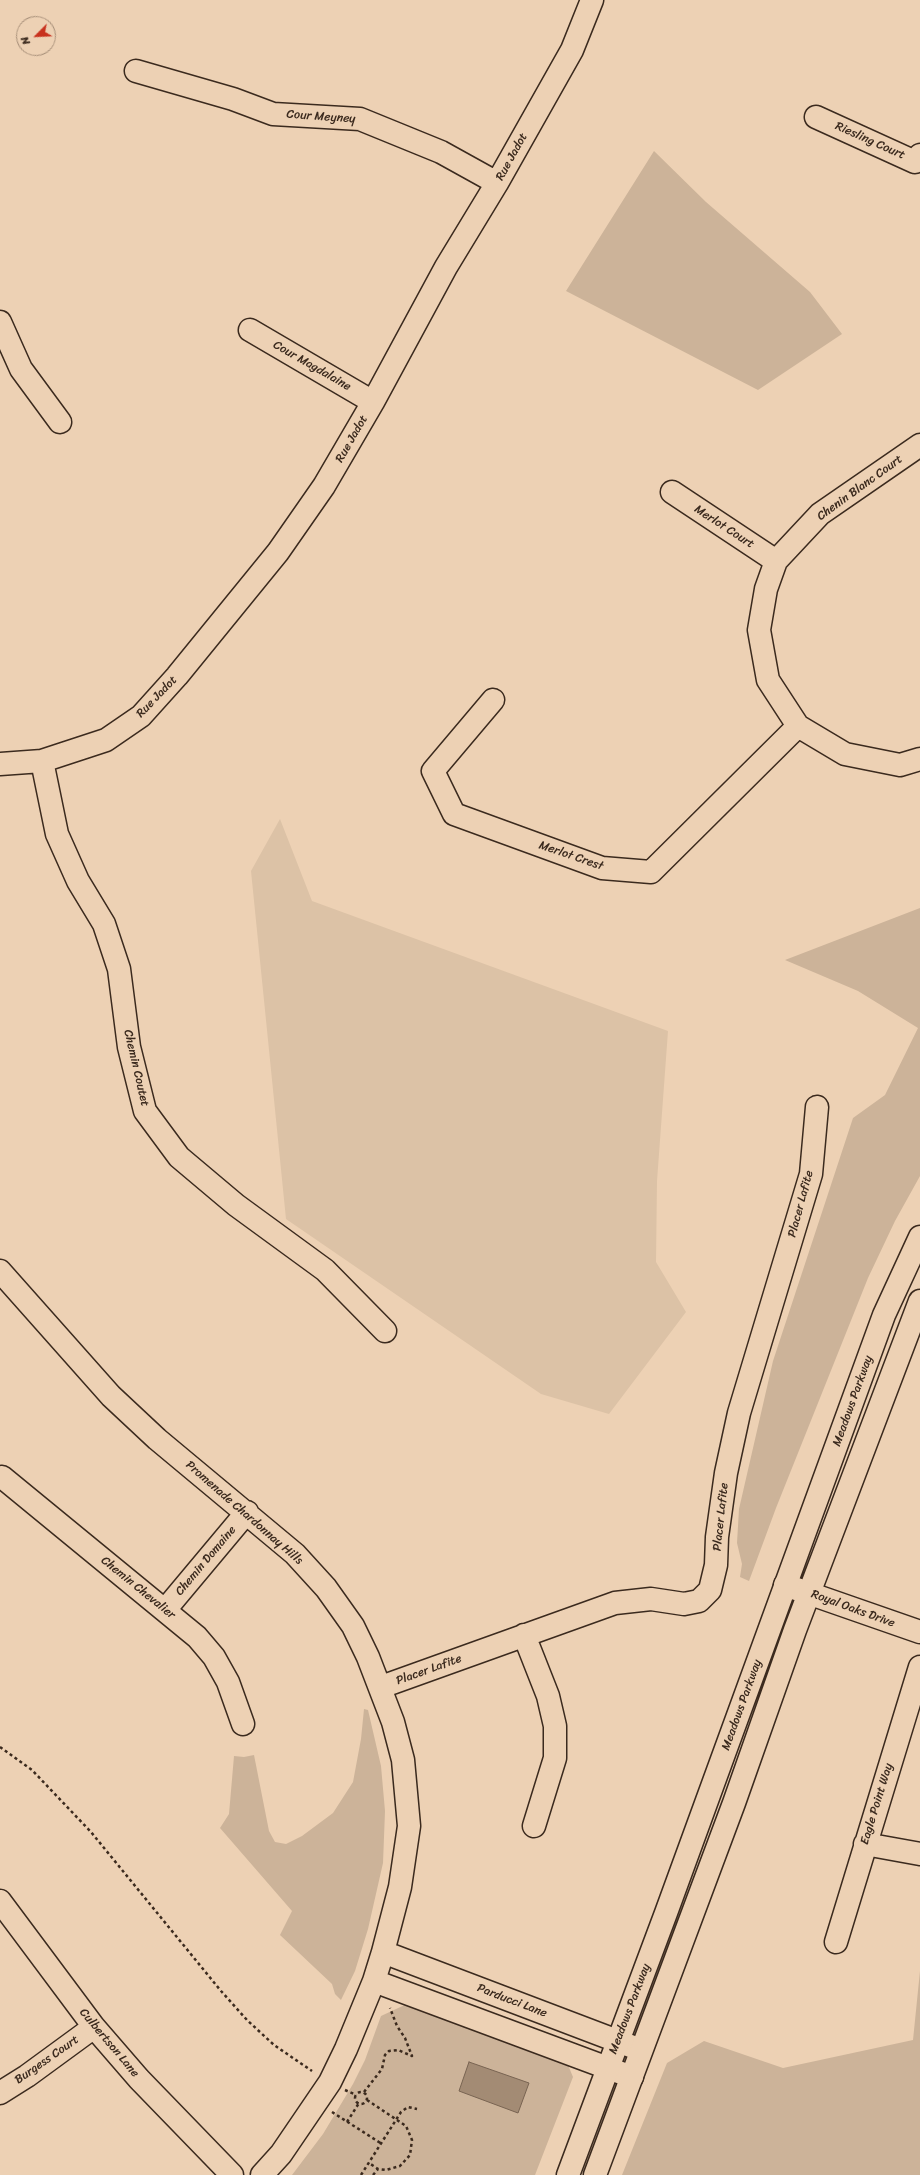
<!DOCTYPE html>
<style>
body{margin:0}
#map{position:relative;width:920px;height:2175px;overflow:hidden;background:#edd1b4;font-family:Sriracha,sans-serif}
canvas{display:block}
.north{position:absolute;left:16px;top:16px;width:40px;height:40px;box-sizing:border-box;background:#edd1b4;border:1px solid #a68e78;border-radius:50%;rotate:246deg;font-size:11px;font-weight:700;line-height:16px;text-align:center;color:#3b2a1e}
.north::after{content:'';display:block;margin:auto;width:14px;height:18px;background:#c8321e;clip-path:polygon(50% 0,100% 100%,50% 72%,0 100%)}
</style>
<div id="map">
<canvas width="920" height="2175"></canvas>
<div class="north">N</div>
</div>
<script>
const g = document.querySelector('canvas').getContext('2d');
g.lineJoin = 'round';
function fill(path, color) { g.fillStyle = color; g.fill(path, 'evenodd'); }
const shape = rows => new Path2D(rows.map(r => 'M' + r).join(''));
function trace(path, color, width, dash) { g.strokeStyle = color; g.lineWidth = width; g.lineCap = dash ? 'butt' : 'round'; g.setLineDash(dash || []); g.stroke(path); }
function write(font, color, halo, rows, align = 'center') {
  g.font = font + ' Sriracha,sans-serif'; g.lineWidth = 3; g.setLineDash([]); g.textBaseline = 'middle'; g.strokeStyle = halo; g.fillStyle = color; for (const [text, x, y, turn = 0] of rows) {
    g.save(); g.translate(x, y); g.rotate((+turn || 0) * Math.PI / 180); g.textAlign = isNaN(turn) ? turn : align; if (halo) g.strokeText(text, 0, 0); g.fillText(text, 0, 0); g.restore();
  }
}
fill(shape([
 [280,819,312,901,668,1031,657,1181,656,1262,686,1312,609,1414,541,1394,286,1219,251,871]
]), '#dcc2a6');
fill(shape([
 [654,151,706,202,810,292,842,334,758,390,566,291],
 [920,908,920,1176,895,1221,868,1278,776,1508,749,1581,740,1577,742,1564,737,1543,739,1509,773,1361,853,1118,885,1095,918,1028,858,991,785,960],
 [364,1709,368,1710,381,1766,385,1811,383,1863,368,1929,355,1971,341,2000,335,1994,332,1984,280,1935,292,1911,220,1828,229,1814,234,1756,244,1757,254,1755,269,1831,275,1842,286,1844,302,1836,333,1813,353,1782,361,1739],
 [920,1971,920,2175,622,2175,667,2063,704,2041,783,2068,913,2040],
 [409,2003,568,2065,573,2077,535,2175,292,2175,323,2134,353,2084,365,2060,381,2016]
]), '#ccb399');
const water = shape([
 [469,2062,529,2083,518,2113,459,2091,469,2062]
]);
fill(water, '#a38b74');
trace(water, '#796452', 1);
const minor = shape([
 [136,71,233,99,273,114,360,119,441,152,497,183],
 [816,117,915,162,920,155],
 [0,322,21,369,60,422],
 [250,330,373,402],
 [920,445,820,514,776,561,766,589,759,630,768,680,798,726,845,754,900,765,920,759],
 [672,492,776,561],
 [493,700,433,771,454,814,602,868,651,872,798,726],
 [42,761,57,834,78,881,104,924,119,969,129,1047,145,1111,179,1157,236,1205,325,1270,385,1331],
 [0,764,42,761,106,740,141,716,177,676,278,552,324,486,373,402,446,267,497,183,572,50,592,0],
 [0,1271,111,1396,157,1439,295,1554,326,1588,353,1626,368,1657,393,1722,403,1760,409,1826,400,1887,383,1952,374,1981,346,2049,330,2082,281,2154,262,2175],
 [2,1477,197,1637,214,1657,228,1682,243,1724],
 [785,1585,920,1632],
 [165,1610,247,1512],
 [524,1635,548,1696,555,1726,555,1758,534,1826],
 [381,1687,615,1603,651,1599,684,1604,699,1601,710,1590,716,1565,717,1537,726,1473,739,1413,811,1174,817,1107],
 [865,1844,920,1854],
 [0,1901,94,2027,139,2079,232,2175],
 [836,1942,920,1667],
 [383,1952,641,2050],
 [374,1981,632,2077],
 [0,2093,27,2076,94,2027]
]);
const major = shape([
 [568,2175,666,1913,884,1315,920,1237],
 [595,2175,734,1803,795,1630,920,1301]
]);
trace(minor, '#3b2a1e', 25);
trace(major, '#3b2a1e', 25);
trace(shape([
 [0,1747,32,1770,91,1832,221,1991,247,2020,274,2045,312,2071],
 [345,2090,356,2095],
 [364,2092,382,2069,385,2055,389,2051,398,2050,412,2056,405,2038,397,2026,390,2008],
 '355 2098a6 6 0 1 1 12 0a6 6 0 1 1-12 0Z',
 [367,2100,406,2126,412,2140,410,2155,400,2166,386,2170,378,2169,369,2163],
 [332,2112,382,2144],
 [347,2122,359,2103],
 [361,2175,401,2112,408,2107,417,2109],
 [373,2175,378,2169]
]), '#3b2a1e', 2.5, [3, 3]);
trace(minor, '#edd1b4', 22);
trace(major, '#edd1b4', 22);
write('12px', '#3b2a1e', '#edd1b4', [
 ["Cour Meyney",321,117,4],
 ["Riesling Court",870,141,24],
 ["Rue Jadot",512,157,-61],
 ["Cour Magdalaine",312,366,30],
 ["Rue Jadot",352,439,-60],
 ["Chenin Blanc Court",860,488,-36],
 ["Merlot Court",724,527,33],
 ["Rue Jadot",157,697,-46],
 ["Merlot Crest",571,856,19],
 ["Chemin Coutet",136,1068,77],
 ["Placer Lafite",801,1204,-75],
 ["Meadows Parkway",853,1401,-70],
 ["Promenade Chardonnay Hills",244,1513,41],
 ["Placer Lafite",721,1517,-84],
 ["Chemin Domaine",206,1561,-50],
 ["Chemin Chevalier",138,1588,39],
 ["Royal Oaks Drive",853,1609,20],
 ["Placer Lafite",429,1670,-20],
 ["Meadows Parkway",742,1705,-70],
 ["Eagle Point Way",877,1804,-73],
 ["Parducci Lane",512,2001,21],
 ["Meadows Parkway",630,2009,-69],
 ["Culbertson Lane",109,2043,50],
 ["Burgess Court",47,2060,-35]
]);
</script>
